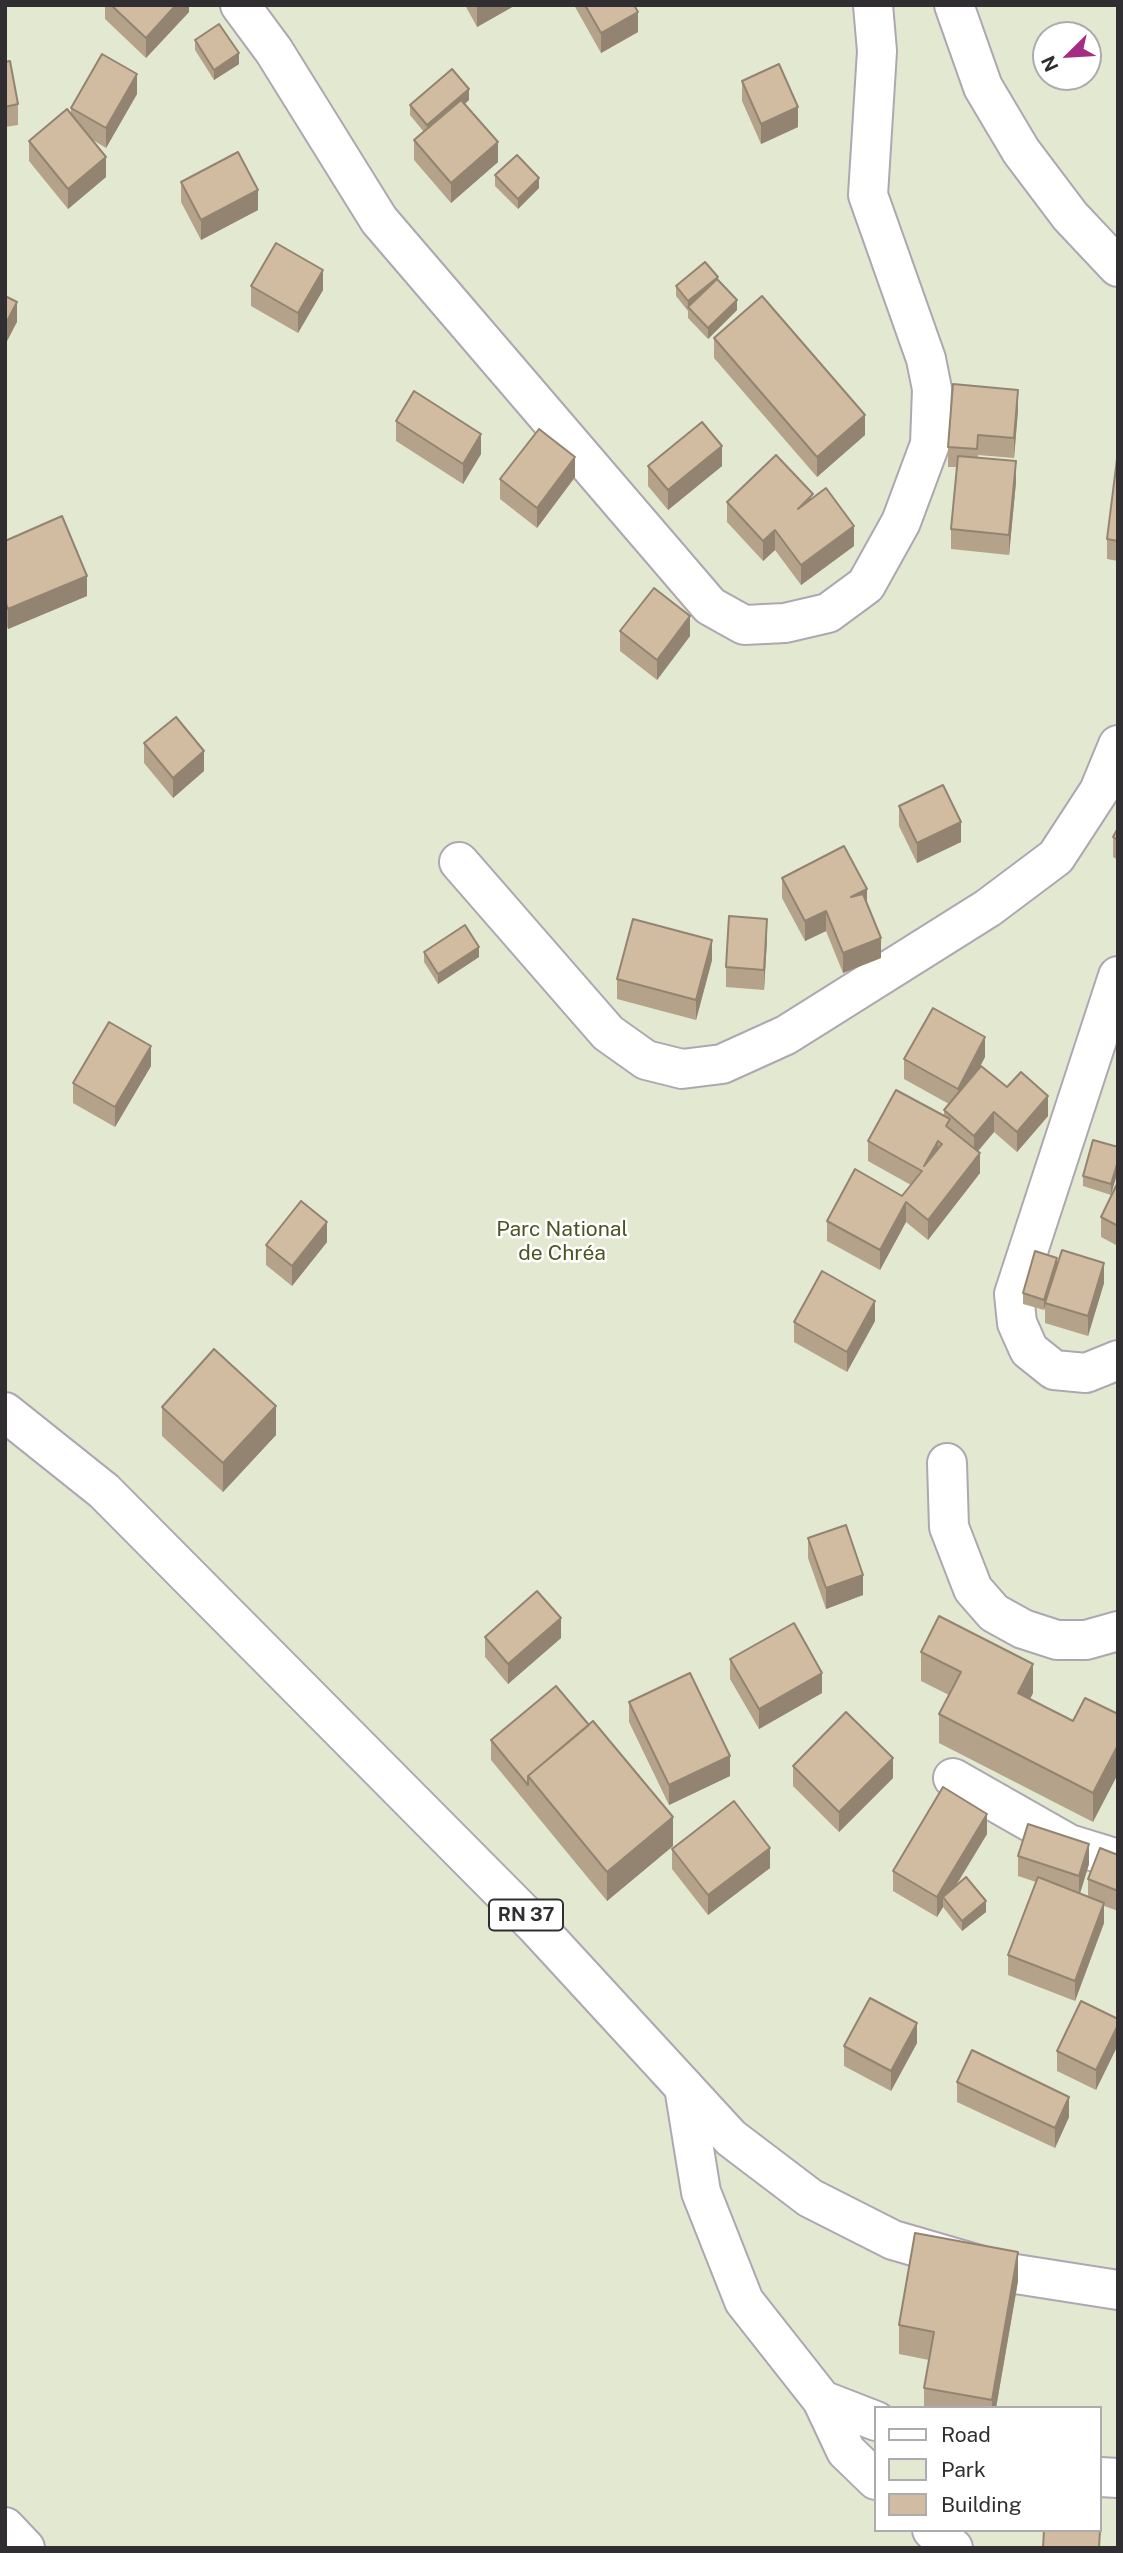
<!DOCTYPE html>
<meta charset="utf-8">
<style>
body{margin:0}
#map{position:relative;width:1123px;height:2553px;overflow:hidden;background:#fbf5fe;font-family:"Public Sans",sans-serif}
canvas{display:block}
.frame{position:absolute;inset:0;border:7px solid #312e32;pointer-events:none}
.legend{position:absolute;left:874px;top:2406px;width:228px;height:126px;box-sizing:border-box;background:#fff;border:2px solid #adabad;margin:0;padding:9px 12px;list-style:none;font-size:21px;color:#312e32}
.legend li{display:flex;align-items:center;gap:14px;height:35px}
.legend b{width:35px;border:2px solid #adabad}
.north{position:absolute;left:1032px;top:21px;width:70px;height:70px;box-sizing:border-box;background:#fff;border:2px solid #adabad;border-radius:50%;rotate:246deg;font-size:19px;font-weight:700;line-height:28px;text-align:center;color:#312e32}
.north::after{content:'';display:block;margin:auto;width:24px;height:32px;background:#a42c83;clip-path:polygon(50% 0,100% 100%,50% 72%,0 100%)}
</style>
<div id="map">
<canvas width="1123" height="2553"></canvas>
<div class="frame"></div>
<ul class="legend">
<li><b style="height:9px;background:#fff"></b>Road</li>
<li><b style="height:19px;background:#e3e8d0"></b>Park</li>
<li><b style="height:19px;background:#d2bca1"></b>Building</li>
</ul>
<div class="north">N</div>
</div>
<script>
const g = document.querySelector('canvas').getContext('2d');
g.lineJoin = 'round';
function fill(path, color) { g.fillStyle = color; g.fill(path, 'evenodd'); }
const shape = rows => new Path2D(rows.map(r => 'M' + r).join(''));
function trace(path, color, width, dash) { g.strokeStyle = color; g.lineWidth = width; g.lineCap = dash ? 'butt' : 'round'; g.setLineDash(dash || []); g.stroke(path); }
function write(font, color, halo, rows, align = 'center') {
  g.font = font + ' "Public Sans",sans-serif'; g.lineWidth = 5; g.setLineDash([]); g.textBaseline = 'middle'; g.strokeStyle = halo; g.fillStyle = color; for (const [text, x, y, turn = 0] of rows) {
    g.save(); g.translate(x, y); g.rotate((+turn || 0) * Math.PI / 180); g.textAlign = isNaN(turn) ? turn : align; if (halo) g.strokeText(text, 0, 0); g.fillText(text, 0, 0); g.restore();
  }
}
fill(shape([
 [5,5,1118,5,1118,2548,5,2548],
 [1046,35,1088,35,1088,77,1046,77],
 [876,2408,1100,2408,1100,2530,876,2530]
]), '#e3e8d0');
const minor = shape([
 [240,5,274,51,379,220,710,606,744,625,785,623,828,613,866,585,901,522,930,444,932,389,926,359,868,195,877,51,873,5],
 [954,5,983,87,1021,151,1070,216,1118,267],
 [459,862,608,1033,646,1060,682,1069,722,1064,786,1035,988,908,1056,857,1099,791,1118,745],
 [1118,976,1014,1294,1017,1323,1029,1350,1054,1370,1086,1373,1118,1360],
 [947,1463,949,1527,973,1589,994,1613,1023,1629,1057,1640,1086,1640,1118,1631],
 [953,1778,1069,1844,1118,1859],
 [684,2087,701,2192,744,2301,822,2400,846,2451,876,2480],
 [822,2400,876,2421],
 [1100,2477,1118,2478],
 [5,2527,25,2548],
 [932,2530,953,2548]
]);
const major = shape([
 [5,1412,104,1491,535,1925,731,2138,810,2198,893,2240,1003,2272,1118,2290]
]);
trace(minor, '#aea7b1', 42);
trace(major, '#aea7b1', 42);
trace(minor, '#fff', 38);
trace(major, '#fff', 38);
fill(shape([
 [105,5,189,5,189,12,146,58,105,19],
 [465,5,514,5,514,6,477,27],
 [574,5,634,5,638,32,601,53],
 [195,40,239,64,214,80,195,50],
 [5,62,18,104,18,125,5,127],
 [742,81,798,127,761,144,742,101],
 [137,94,106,148,93,140,106,177,68,209,29,161,29,141,71,114,71,108],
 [469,100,465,104,498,162,451,203,414,160,414,140,424,132,410,115,410,105],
 [495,175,539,188,518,209,495,186],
 [181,182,258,210,201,240,181,202],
 [718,280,737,310,708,339,688,318,688,311,676,296,676,286],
 [251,286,323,290,298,333,251,306],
 [714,338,865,435,817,477,714,358],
 [1018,410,1014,458,978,455,978,458,1016,482,1009,555,951,549,951,529,957,467,948,467,948,447],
 [396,421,481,454,463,484,396,441],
 [1118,451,1118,561,1107,559,1107,539],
 [648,466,722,466,668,510,648,486],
 [575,477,537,528,500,499,500,479],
 [813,498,854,546,801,585,775,550,763,561,727,522,727,502],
 [5,541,87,596,8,629,5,622],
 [620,631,690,636,657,680,620,651],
 [144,743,204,771,173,798,144,763],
 [899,806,961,842,917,863,899,826],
 [1118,828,1118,860,1113,857,1113,837],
 [782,878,867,903,881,958,843,973,826,931,805,941,782,898],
 [767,939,764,990,726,987,726,967],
 [424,952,479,957,438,984,424,962],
 [712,960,696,1020,617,999,617,979],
 [985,1057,979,1068,1048,1116,1017,1152,994,1132,977,1151,980,1173,928,1240,906,1222,880,1270,827,1241,827,1221,902,1196,911,1185,868,1161,868,1141,944,1116,944,1110,949,1104,904,1079,904,1059],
 [151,1066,115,1127,73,1103,73,1083],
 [1118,1147,1111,1195,1083,1186,1083,1176],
 [1118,1184,1118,1246,1101,1237,1101,1217],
 [327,1242,292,1286,266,1265,266,1245],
 [1057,1266,1104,1283,1088,1336,1045,1323,1045,1306,1044,1310,1023,1304,1023,1293],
 [875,1321,847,1372,794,1342,794,1322],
 [162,1407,276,1435,223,1492,162,1436],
 [808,1538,863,1595,826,1609,808,1558],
 [485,1637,561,1638,508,1684,485,1657],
 [921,1652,1033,1693,1030,1699,1073,1721,1118,1714,1093,1822,939,1743,939,1714,949,1695,921,1681],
 [730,1659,822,1693,759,1729,730,1679],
 [629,1702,730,1776,669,1805,629,1722],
 [491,1740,673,1846,607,1901,491,1760],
 [793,1766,893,1778,839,1832,793,1786],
 [987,1834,956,1886,986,1912,962,1931,943,1907,937,1917,893,1891,893,1871],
 [672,1849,770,1868,708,1915,672,1869],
 [1118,1855,1118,1911,1104,1906,1104,1923,1075,2001,1008,1975,1008,1955,1036,1882,1018,1876,1018,1856,1089,1864,1080,1894,1088,1897,1088,1879],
 [1118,2019,1096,2090,1057,2071,1057,2051],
 [917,2043,891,2091,844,2066,844,2046],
 [957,2082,1069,2117,1055,2148,957,2102],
 [1018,2281,996,2408,924,2408,924,2388,929,2360,899,2354,899,2325]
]), '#b5a28a');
fill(shape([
 [176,5,189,5,189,12,146,58,146,38],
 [481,5,514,5,514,6,477,27,477,7],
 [638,12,638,32,601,53,601,33],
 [239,53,239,64,214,80,214,70],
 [137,74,137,94,106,148,106,128],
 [469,89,469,100,427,135,427,125],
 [798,107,798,127,761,144,761,124],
 [498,142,498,162,451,203,451,183],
 [106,157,106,177,68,209,68,189],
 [539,178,539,188,518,209,518,199],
 [258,190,258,210,201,240,201,220],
 [323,270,323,290,298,333,298,313],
 [718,277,718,287,688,307,688,311,688,301],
 [737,300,737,310,708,339,708,328],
 [17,302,17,322,5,345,5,325],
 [1018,390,1018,410,1014,458,1014,438],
 [865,415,865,435,817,477,817,457],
 [481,434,481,454,463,484,463,464],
 [722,446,722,466,668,510,668,490],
 [575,457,575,477,537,528,537,508],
 [1016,461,1016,482,1009,555,1009,535],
 [854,526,854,546,801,585,801,565],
 [775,530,775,550,763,561,763,541],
 [87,576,87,596,8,629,8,609],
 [690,616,690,636,657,680,657,660],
 [204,751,204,771,173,798,173,778],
 [961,822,961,842,917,863,917,843],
 [867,889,867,909,851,897],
 [826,911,826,931,805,941,805,921],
 [767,919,767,939,764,990,764,970],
 [881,938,881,958,843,973,843,953],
 [712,940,712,960,696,1020,696,1000],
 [479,947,479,957,438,984,438,974],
 [985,1037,985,1057,958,1109,958,1089],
 [151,1046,151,1066,115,1127,115,1107],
 [1048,1096,1048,1116,1017,1152,1017,1132],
 [994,1112,994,1132,974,1156,974,1136],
 [938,1141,938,1161,924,1166],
 [980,1153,980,1173,928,1240,928,1220],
 [1118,1161,1118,1171,1111,1195,1111,1184],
 [906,1202,906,1222,880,1270,880,1250],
 [327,1222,327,1242,292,1286,292,1266],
 [1057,1258,1057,1268,1044,1310,1044,1300],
 [1104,1263,1104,1283,1088,1336,1088,1316],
 [875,1301,875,1321,847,1372,847,1352],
 [276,1406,276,1435,223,1492,223,1463],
 [863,1575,863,1595,826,1609,826,1588],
 [561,1618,561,1638,508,1684,508,1664],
 [1033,1664,1033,1693,1018,1722,1018,1693],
 [822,1673,822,1693,759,1729,759,1709],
 [1118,1745,1118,1774,1093,1822,1093,1793],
 [730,1756,730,1776,669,1805,669,1785],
 [893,1758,893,1778,839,1832,839,1812],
 [987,1814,987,1834,946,1901,943,1897,943,1907,937,1917,937,1897],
 [673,1817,673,1846,607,1901,607,1872],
 [1089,1844,1089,1864,1079,1896,1079,1876],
 [770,1848,770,1868,708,1915,708,1895],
 [986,1901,986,1912,962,1931,962,1921],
 [1104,1903,1104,1923,1075,2001,1075,1981],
 [917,2023,917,2043,891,2091,891,2071],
 [1118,2025,1118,2045,1096,2090,1096,2070],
 [1069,2097,1069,2117,1055,2148,1055,2128],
 [1018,2252,1018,2281,996,2408,992,2408,992,2400]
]), '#938471');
const building = shape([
 [111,5,176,5,146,38,111,5],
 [585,5,634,5,638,12,601,33,585,5],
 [219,24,239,53,214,70,195,40,219,24],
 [102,54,137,74,106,128,71,108,102,54],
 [10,61,18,104,5,107,5,62,10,61],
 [779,64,798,107,761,124,742,81,779,64],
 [452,69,469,89,427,125,410,105,452,69],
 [461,100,498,142,451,183,414,140,461,100],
 [67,109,106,157,68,189,29,141,67,109],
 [238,152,258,190,201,220,181,182,238,152],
 [517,155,539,178,518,199,495,175,517,155],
 [276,243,323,270,298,313,251,286,276,243],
 [705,262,718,277,688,301,676,286,705,262],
 [717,279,737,300,708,328,688,307,717,279],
 [5,296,17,302,5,325,5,296],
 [762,296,865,415,817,457,714,338,762,296],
 [953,384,1018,390,1014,438,978,435,977,449,948,447,953,384],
 [414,391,481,434,463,464,396,421,414,391],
 [702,422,722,446,668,490,648,466,702,422],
 [539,429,575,457,537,508,500,479,539,429],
 [1118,451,1118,541,1107,539,1118,451],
 [776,455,813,494,798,509,826,488,854,526,801,565,775,530,763,541,727,502,776,455],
 [958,456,1016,461,1009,535,951,529,958,456],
 [62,516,87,576,8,609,5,602,5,541,62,516],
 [654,588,690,616,657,660,620,631,654,588],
 [176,717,204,751,173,778,144,743,176,717],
 [943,785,961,822,917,843,899,806,943,785],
 [1118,828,1118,840,1113,837,1118,828],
 [844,846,867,889,851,897,863,894,881,938,843,953,826,911,805,921,782,878,844,846],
 [729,916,767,919,764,970,726,967,729,916],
 [633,919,712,940,696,1000,617,979,633,919],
 [465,925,479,947,438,974,424,952,465,925],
 [933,1008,985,1037,958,1089,904,1059,933,1008],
 [109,1022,151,1046,115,1107,73,1083,109,1022],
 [981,1066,1007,1087,1021,1072,1048,1096,1017,1132,994,1112,974,1136,944,1110,981,1066],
 [896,1090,950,1119,946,1126,980,1153,928,1220,906,1202,880,1250,827,1221,855,1169,902,1196,922,1171,868,1141,896,1090],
 [938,1141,942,1144,924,1166,938,1141],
 [1093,1140,1118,1147,1118,1161,1111,1184,1083,1176,1093,1140],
 [1117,1184,1118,1184,1118,1226,1101,1217,1117,1184],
 [301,1201,327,1222,292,1266,266,1245,301,1201],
 [1062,1250,1104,1263,1088,1316,1045,1303,1062,1250],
 [1035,1251,1057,1258,1044,1300,1023,1293,1035,1251],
 [822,1271,875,1301,847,1352,794,1322,822,1271],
 [214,1349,276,1406,223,1463,162,1407,214,1349],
 [846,1525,863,1575,826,1588,808,1538,846,1525],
 [537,1591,561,1618,508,1664,485,1637,537,1591],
 [939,1616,1033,1664,1018,1693,1073,1721,1085,1698,1118,1714,1118,1745,1093,1793,939,1714,961,1672,921,1652,939,1616],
 [794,1623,822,1673,759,1709,730,1659,794,1623],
 [690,1673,730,1756,669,1785,629,1702,690,1673],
 [556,1686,589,1725,528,1776,528,1785,491,1740,556,1686],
 [846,1712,893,1758,839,1812,793,1766,846,1712],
 [593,1721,673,1817,607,1872,528,1776,593,1721],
 [943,1787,987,1814,937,1897,893,1871,943,1787],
 [734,1801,770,1848,708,1895,672,1849,734,1801],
 [1028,1824,1089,1844,1079,1876,1018,1856,1028,1824],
 [1100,1848,1118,1855,1118,1891,1088,1879,1100,1848],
 [966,1877,986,1901,962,1921,943,1897,966,1877],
 [1038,1877,1104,1903,1075,1981,1008,1955,1038,1877],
 [870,1998,917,2023,891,2071,844,2046,870,1998],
 [1081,2001,1118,2019,1118,2025,1096,2070,1057,2051,1081,2001],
 [972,2050,1069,2097,1055,2128,957,2082,972,2050],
 [915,2233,1018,2252,992,2400,924,2388,934,2332,899,2325,915,2233],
 [1100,2502,1101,2502,1100,2529,1100,2502],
 [1044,2530,1100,2530,1099,2548,1043,2548,1044,2530]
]);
fill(building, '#d2bca1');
trace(building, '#938471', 2);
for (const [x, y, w] of [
 [526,1915,74]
]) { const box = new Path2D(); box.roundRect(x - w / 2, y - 15.5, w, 31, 5); g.fillStyle = '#fff'; g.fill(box); trace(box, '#312e32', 2); }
write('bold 19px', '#312e32', null, [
 ["RN 37",526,1915]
]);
write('21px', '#4c5320', '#fff', [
 ["Parc National",562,1230],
 ["de Chréa",562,1254]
]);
</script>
